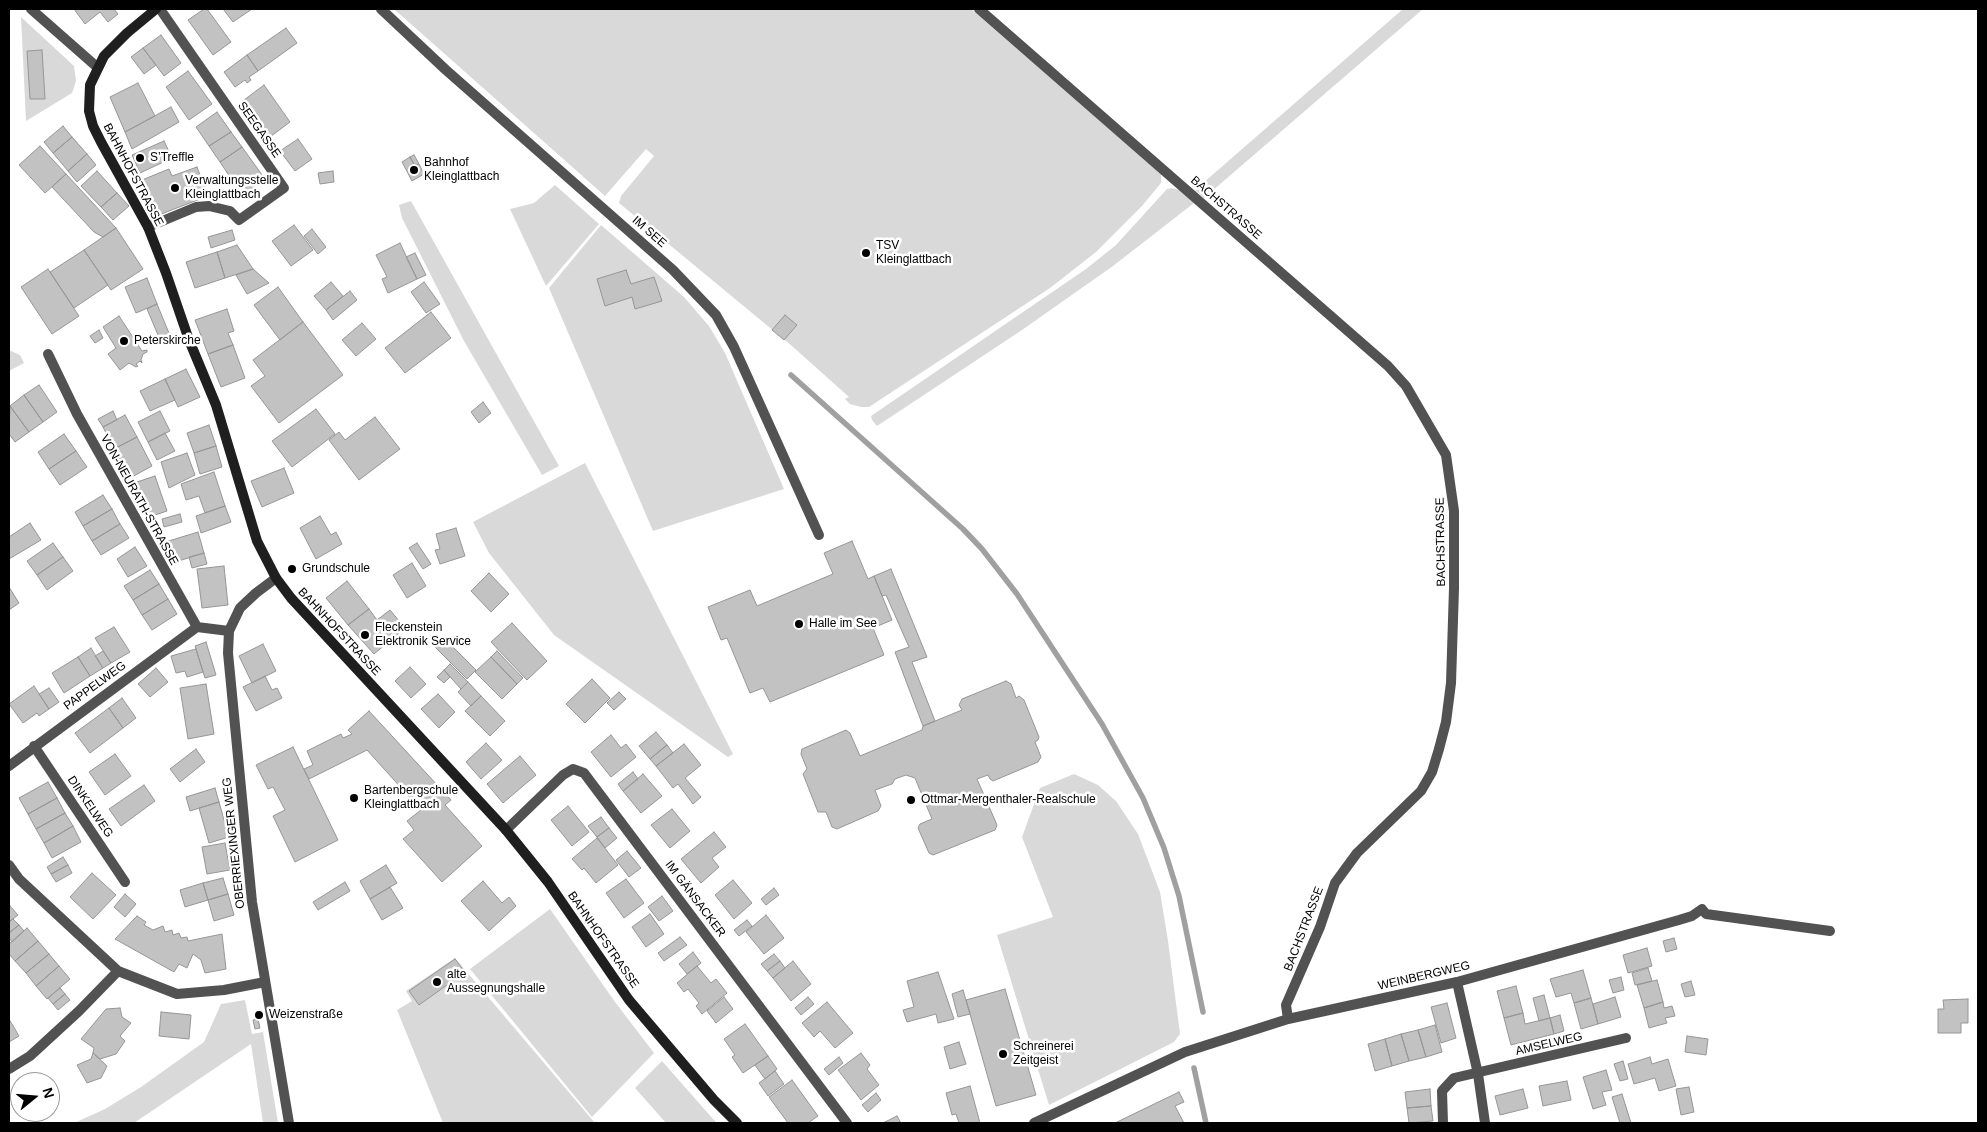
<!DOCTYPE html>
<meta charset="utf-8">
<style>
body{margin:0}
#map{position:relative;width:1987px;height:1132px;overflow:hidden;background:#fff;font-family:Helvetica,sans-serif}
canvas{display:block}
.frame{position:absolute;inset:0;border:10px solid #000;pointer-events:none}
.north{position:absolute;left:10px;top:1072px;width:50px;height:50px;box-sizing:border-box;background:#fff;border:1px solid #999;border-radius:50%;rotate:73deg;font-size:14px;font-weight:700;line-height:20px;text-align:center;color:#000}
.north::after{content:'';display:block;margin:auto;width:18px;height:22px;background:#000;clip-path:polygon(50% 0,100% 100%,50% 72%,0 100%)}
</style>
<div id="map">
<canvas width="1987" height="1132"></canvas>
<div class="frame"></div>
<div class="north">N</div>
</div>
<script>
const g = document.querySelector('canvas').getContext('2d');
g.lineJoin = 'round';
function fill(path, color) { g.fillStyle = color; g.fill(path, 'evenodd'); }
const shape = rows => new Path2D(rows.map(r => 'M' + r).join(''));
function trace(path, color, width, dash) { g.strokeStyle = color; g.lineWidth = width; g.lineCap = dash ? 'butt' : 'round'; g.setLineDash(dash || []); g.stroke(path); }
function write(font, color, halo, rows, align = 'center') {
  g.font = font + ' Helvetica,sans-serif'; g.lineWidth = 5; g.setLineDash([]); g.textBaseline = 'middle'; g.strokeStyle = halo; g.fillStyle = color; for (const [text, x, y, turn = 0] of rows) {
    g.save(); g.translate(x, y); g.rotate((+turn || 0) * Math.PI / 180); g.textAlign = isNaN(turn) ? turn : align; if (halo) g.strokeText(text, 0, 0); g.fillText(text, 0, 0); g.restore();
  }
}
fill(shape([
 [394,9,971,9,1161,174,1161,183,1142,206,1096,252,1050,288,869,407,861,407,850,404,845,399,849,397,792,346,619,203,621,196,654,156,646,149,605,196],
 [1403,9,1423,9,1204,198,1195,190],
 [21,17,74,66,76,81,72,93,26,121],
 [555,185,599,224,546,286,510,209,534,203],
 [1172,188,1179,190,1194,203,1113,266,1022,330,877,426,872,420,871,416,1086,269,1116,245,1167,189],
 [411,201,559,466,542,475,464,341,402,218,399,205],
 [601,225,684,297,709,326,725,353,784,489,653,531,549,288],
 [9,350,20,355,24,363,9,371],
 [585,463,733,754,728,757,554,635,489,553,473,522],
 [1074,774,1098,785,1116,801,1138,834,1160,892,1168,941,1180,1034,1174,1042,1049,1105,997,935,1053,917,1022,837,1040,788],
 [550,909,615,1002,654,1053,592,1117,470,969],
 [455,958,595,1123,443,1123,397,1010,412,1001,406,991],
 [245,1000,252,1034,263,1032,278,1123,263,1123,251,1044,134,1123,74,1123,105,1109,141,1087,204,1042,221,1004],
 [662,1061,713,1119,717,1123,666,1123,635,1088]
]), '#d9d9d9');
trace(shape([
 [791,375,963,529,982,549,1017,594,1102,724,1143,798,1164,848,1179,896,1203,1012],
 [1194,1068,1206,1123]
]), '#a0a0a0', 5.5);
const building = shape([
 [74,9,114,9,118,14,108,22,100,12,85,24,74,9],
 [204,9,207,9,231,42,213,55,188,20,204,9],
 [223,9,252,9,233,22,223,9],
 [286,28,297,43,258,71,247,55,286,28],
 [161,35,181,63,164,76,143,48,161,35],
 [143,48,156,65,144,74,131,57,143,48],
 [42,50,45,99,30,99,27,51,42,50],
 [247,55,258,71,249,77,251,80,247,83,245,80,235,87,224,72,247,55],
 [188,71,212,104,189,120,166,87,188,71],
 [138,83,155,116,125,132,110,97,138,83],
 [264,85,290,122,270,137,244,100,264,85],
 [171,107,179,122,132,149,125,132,171,107],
 [217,112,231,132,209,146,196,127,217,112],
 [63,126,72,137,53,153,44,142,63,126],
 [231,132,242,147,220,162,209,146,231,132],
 [72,137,87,154,68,171,53,153,72,137],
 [298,139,312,159,295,171,280,151,298,139],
 [164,141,172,158,140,173,132,155,164,141],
 [40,146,66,174,45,193,19,165,40,146],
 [242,147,265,179,242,195,220,162,242,147],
 [87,154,96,165,77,182,68,171,87,154],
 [414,155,419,164,415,166,410,157,414,155],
 [410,157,415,166,419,164,424,174,412,181,402,162,410,157],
 [197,167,208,196,156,216,142,180,169,169,172,176,197,167],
 [97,171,117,193,101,207,81,186,97,171],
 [333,171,334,182,320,184,318,173,333,171],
 [66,174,116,228,103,237,94,232,52,187,66,174],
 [117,193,129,206,113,220,101,207,117,193],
 [294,225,313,250,291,266,272,241,294,225],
 [116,228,143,269,111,290,84,250,116,228],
 [312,229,326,247,318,254,304,236,312,229],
 [232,230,235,240,211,248,208,237,232,230],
 [400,243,417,279,388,293,382,279,387,277,376,255,400,243],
 [237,245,253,269,225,278,217,252,237,245],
 [84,250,108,285,74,308,50,272,84,250],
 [217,252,225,278,195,288,186,262,217,252],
 [415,253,426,275,417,279,406,257,415,253],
 [48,269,79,316,52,334,21,287,48,269],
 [253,269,269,283,247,294,236,275,253,269],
 [626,270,631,284,654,277,662,301,635,309,632,297,605,306,597,279,626,270],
 [147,278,157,304,136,313,125,287,147,278],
 [331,282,343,296,326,310,314,296,331,282],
 [424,282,440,304,426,313,411,292,424,282],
 [278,287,303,322,280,340,254,305,278,287],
 [350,291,357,300,333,320,326,310,350,291],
 [157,304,171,338,161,342,147,309,157,304],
 [227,309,234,331,228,333,233,345,208,354,195,320,227,309],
 [431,312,451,338,405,373,385,348,431,312],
 [785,315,797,325,784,340,772,330,785,315],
 [119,316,142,351,147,350,147,352,143,354,141,360,142,363,140,361,136,364,138,366,136,367,129,363,120,370,108,354,116,348,103,327,119,316],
 [303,322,343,375,279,423,251,386,265,376,253,360,303,322],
 [362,323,376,339,356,356,342,340,362,323],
 [99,330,103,338,95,343,90,336,99,330],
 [233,345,245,378,221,387,208,354,233,345],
 [186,369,200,397,178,407,165,379,186,369],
 [165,379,175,400,150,411,140,391,165,379],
 [39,385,57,412,43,422,24,395,39,385],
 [24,395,43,422,29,432,10,406,24,395],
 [483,402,491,413,479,423,471,412,483,402],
 [10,406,29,432,15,442,9,434,10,406],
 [316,409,335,434,292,467,272,441,316,409],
 [113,411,117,420,103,427,98,419,113,411],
 [160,411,170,431,148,442,138,422,160,411],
 [125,415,137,437,114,449,103,427,125,415],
 [375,417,400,449,359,480,329,440,339,432,345,440,375,417],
 [209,425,216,446,194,453,187,433,209,425],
 [165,433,175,451,157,460,148,442,165,433],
 [64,434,76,451,49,469,38,452,64,434],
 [137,437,152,466,130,478,114,449,137,437],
 [216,446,222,467,200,474,194,453,216,446],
 [76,451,87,467,60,485,49,469,76,451],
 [187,453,195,475,169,488,161,462,187,453],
 [284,468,294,493,262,507,251,481,284,468],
 [214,472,225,506,205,513,199,496,186,500,181,484,214,472],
 [155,476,167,511,149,517,137,482,155,476],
 [103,495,112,509,83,526,75,512,103,495],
 [225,506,231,522,201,533,196,516,225,506],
 [112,509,120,524,92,541,83,526,112,509],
 [180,514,182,522,164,527,162,519,180,514],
 [320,516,331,535,336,532,342,544,316,559,300,528,320,516],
 [30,523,41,540,9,559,9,537,30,523],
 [120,524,129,538,101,555,92,541,120,524],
 [456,528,465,556,440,564,435,550,440,549,436,534,456,528],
 [198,532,204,553,169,564,162,543,198,532],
 [852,541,868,579,874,576,892,620,873,628,884,655,770,702,763,688,750,693,727,638,721,640,708,607,750,590,757,606,833,574,824,553,852,541],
 [53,543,63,557,37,575,27,561,53,543],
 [417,543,431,564,423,569,409,548,417,543],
 [135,547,147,566,128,577,117,559,135,547],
 [204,553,207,564,192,568,189,557,204,553],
 [63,557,73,571,47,590,37,575,63,557],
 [412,563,426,586,407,598,393,575,412,563],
 [224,566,228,605,202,608,197,569,224,566],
 [891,569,927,657,912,662,935,721,923,726,895,652,909,647,886,595,882,596,874,576,891,569],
 [150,570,159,584,133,600,124,586,150,570],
 [489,573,509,594,491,612,471,591,489,573],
 [347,581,369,609,348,625,326,598,347,581],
 [159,584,168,599,142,615,133,600,159,584],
 [9,587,19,603,9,610,9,587],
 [168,599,177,614,152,630,142,615,168,599],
 [369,609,377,620,390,610,405,628,374,654,348,625,369,609],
 [512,623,547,661,527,680,491,642,512,623],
 [114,627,130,652,111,663,95,638,114,627],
 [443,637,476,670,467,679,434,646,443,637],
 [206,642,216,675,205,678,195,646,206,642],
 [263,644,276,671,252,683,239,656,263,644],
 [91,648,103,668,90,676,78,657,91,648],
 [196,649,203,672,187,677,185,671,176,673,171,656,196,649],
 [103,651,111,663,103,668,95,656,103,651],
 [497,651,523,678,517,684,491,657,497,651],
 [78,657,90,676,64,693,52,673,78,657],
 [491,657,517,684,502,699,475,672,491,657],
 [450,664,468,682,461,689,444,670,450,664],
 [410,667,426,684,411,698,395,681,410,667],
 [156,668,168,682,150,697,138,684,156,668],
 [444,670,450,677,444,683,437,677,444,670],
 [265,676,272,690,277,688,282,698,256,711,243,687,265,676],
 [592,679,610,698,585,723,566,704,592,679],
 [1006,681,1011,684,1016,698,1019,696,1024,700,1039,737,1038,740,1035,742,1041,757,1038,762,993,781,990,779,988,775,977,779,997,825,995,830,933,855,929,853,918,828,920,824,932,819,915,778,906,775,895,779,892,784,875,790,881,806,878,811,837,829,832,827,826,812,818,812,803,774,807,769,801,754,802,749,846,730,850,733,860,756,922,730,923,726,962,710,959,705,962,699,1006,681],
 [468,682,481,696,471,706,458,692,468,682],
 [206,684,214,734,188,739,180,688,206,684],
 [34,686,49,709,39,716,37,713,23,723,9,704,34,686],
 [49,688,59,702,49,709,39,694,49,688],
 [619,692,626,699,614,710,607,703,619,692],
 [438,694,455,712,439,728,421,709,438,694],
 [481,696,505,721,490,736,465,711,481,696],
 [122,698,136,718,123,728,109,708,122,698],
 [109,708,123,728,90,753,75,733,109,708],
 [369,711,451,800,445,805,482,846,442,882,403,839,414,830,407,821,421,810,367,750,309,779,304,769,313,765,307,751,341,734,343,738,352,734,348,730,369,711],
 [656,732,667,745,650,759,639,746,656,732],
 [611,735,621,748,626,744,636,757,611,777,591,752,611,735],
 [486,743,502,760,481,779,466,762,486,743],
 [684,744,701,765,685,778,701,797,693,804,678,784,673,788,656,766,684,744],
 [667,745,673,753,656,766,650,759,667,745],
 [293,747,338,840,295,862,273,816,285,810,273,787,268,789,256,765,293,747],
 [196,749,205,762,180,782,170,769,196,749],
 [115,754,131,776,105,795,89,772,115,754],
 [520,756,536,775,503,803,487,784,520,756],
 [633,772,638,779,623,791,618,784,633,772],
 [643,774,662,796,641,813,623,791,643,774],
 [48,782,57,798,28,814,19,798,48,782],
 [144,785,155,801,121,826,109,809,144,785],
 [215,788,219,802,190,811,186,797,215,788],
 [57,798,65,813,36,829,28,814,57,798],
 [219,802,229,837,209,843,199,808,219,802],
 [568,806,589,832,572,846,551,820,568,806],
 [672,809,690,831,670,848,651,825,672,809],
 [65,813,73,826,44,843,36,829,65,813],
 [601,817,609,828,597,837,588,826,601,817],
 [73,826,81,842,52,858,44,843,73,826],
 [609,828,617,838,605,848,597,837,609,828],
 [714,832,726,847,712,858,719,867,701,883,681,859,714,832],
 [597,838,618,865,596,883,584,868,582,870,572,859,597,838],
 [225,843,230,870,207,874,202,847,225,843],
 [627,851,641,868,629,877,616,860,627,851],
 [63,857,68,865,51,874,47,867,63,857],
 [68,865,72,873,56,882,51,874,68,865],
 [386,865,397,883,370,899,360,881,386,865],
 [92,873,116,895,93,919,70,897,92,873],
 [223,878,228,894,208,900,203,883,223,878],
 [626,879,644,903,624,918,606,893,626,879],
 [733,880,752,903,734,919,715,895,733,880],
 [483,881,502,903,509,897,516,906,489,931,461,901,483,881],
 [345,882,350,891,318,910,313,902,345,882],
 [203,883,208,900,185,907,180,890,203,883],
 [390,887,403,908,382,920,370,899,390,887],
 [774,888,779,895,766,905,761,899,774,888],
 [125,894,136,904,125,917,114,907,125,894],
 [228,894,234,915,214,921,208,900,228,894],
 [662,896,673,911,659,921,648,907,662,896],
 [10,906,18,915,9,922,9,907,10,906],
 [650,914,664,934,646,947,632,927,650,914],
 [766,915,784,938,764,954,746,932,766,915],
 [137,916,146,922,144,925,153,930,163,926,165,932,172,930,173,935,179,933,181,938,187,937,188,941,222,934,226,969,205,973,201,960,193,954,187,968,179,964,174,972,115,939,137,916],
 [13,919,19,925,9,933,9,922,13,919],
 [747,920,752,926,739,936,734,930,747,920],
 [19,925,24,931,12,942,9,938,9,933,19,925],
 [27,928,38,941,15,961,9,954,9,944,27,928],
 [680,937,687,945,664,961,658,953,680,937],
 [1674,938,1677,949,1666,952,1663,941,1674,938],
 [38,941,49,954,26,973,15,961,38,941],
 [1647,948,1652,966,1628,973,1623,955,1647,948],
 [693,952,701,963,687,974,679,964,693,952],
 [49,954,59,966,36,986,26,973,49,954],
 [774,954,780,961,767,971,761,964,774,954],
 [455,959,465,972,419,1005,409,991,455,959],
 [780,961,785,968,773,978,767,971,780,961],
 [793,961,811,984,791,1001,773,978,793,961],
 [59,966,70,979,47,999,36,986,59,966],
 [697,966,711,983,716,979,727,993,702,1014,696,1006,699,1003,688,989,684,992,677,983,697,966],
 [1648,968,1652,981,1635,985,1632,973,1648,968],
 [1583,970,1591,998,1574,1003,1571,993,1556,997,1550,979,1583,970],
 [938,972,954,1019,938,1023,936,1014,907,1022,903,1010,914,1007,907,981,938,972],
 [1621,977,1624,990,1613,993,1609,980,1621,977],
 [1657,980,1663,1002,1644,1008,1637,985,1657,980],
 [1691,981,1695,995,1685,997,1681,984,1691,981],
 [1516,986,1523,1013,1504,1018,1497,991,1516,986],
 [60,988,65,994,53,1004,48,998,60,988],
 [1005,989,1036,1095,996,1106,966,1000,1005,989],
 [963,990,970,1014,958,1017,952,994,963,990],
 [65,994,70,1000,58,1010,53,1004,65,994],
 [1544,995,1550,1018,1539,1021,1533,998,1544,995],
 [724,997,733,1009,716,1023,707,1011,724,997],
 [808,997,814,1004,801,1015,795,1008,808,997],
 [1615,997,1621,1017,1598,1024,1593,1004,1615,997],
 [1591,998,1598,1024,1581,1029,1574,1003,1591,998],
 [1968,999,1968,1023,1961,1023,1961,1033,1938,1033,1938,1009,1944,1009,1943,1000,1968,999],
 [827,1002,853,1033,835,1048,820,1031,814,1037,802,1023,827,1002],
 [1663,1002,1664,1008,1672,1006,1675,1016,1665,1018,1667,1023,1649,1028,1644,1008,1663,1002],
 [1447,1003,1456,1038,1441,1043,1431,1007,1447,1003],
 [120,1008,122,1017,131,1023,120,1036,125,1041,116,1054,100,1059,93,1053,94,1048,81,1039,106,1009,120,1008],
 [161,1012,191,1015,189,1039,159,1036,161,1012],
 [1523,1013,1525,1024,1550,1018,1554,1034,1511,1045,1504,1018,1523,1013],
 [1560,1015,1564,1031,1554,1034,1550,1018,1560,1015],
 [9,1019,19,1036,9,1042,9,1019],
 [258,1019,260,1028,255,1029,253,1020,258,1019],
 [745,1024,768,1056,743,1073,732,1057,735,1055,724,1039,745,1024],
 [1435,1025,1442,1052,1426,1057,1418,1030,1435,1025],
 [1418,1030,1426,1057,1409,1061,1401,1034,1418,1030],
 [1401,1034,1409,1061,1392,1066,1385,1039,1401,1034],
 [1687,1036,1708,1039,1706,1055,1685,1052,1687,1036],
 [1385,1039,1392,1066,1375,1071,1368,1044,1385,1039],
 [959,1042,966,1064,950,1069,944,1047,959,1042],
 [93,1053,107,1066,101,1078,87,1083,77,1065,91,1059,93,1053],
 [861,1053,870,1065,867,1069,879,1085,861,1100,838,1070,861,1053],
 [768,1056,777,1069,765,1079,755,1065,768,1056],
 [839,1057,843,1063,829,1075,824,1069,839,1057],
 [1650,1057,1652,1064,1668,1059,1676,1086,1659,1091,1655,1078,1634,1084,1628,1064,1650,1057],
 [1623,1061,1628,1079,1620,1081,1614,1064,1623,1061],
 [1606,1070,1612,1090,1602,1092,1606,1105,1593,1109,1583,1077,1606,1070],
 [775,1071,784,1084,768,1096,759,1083,775,1071],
 [792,1080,818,1116,808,1123,788,1123,769,1097,792,1080],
 [1567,1081,1571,1100,1543,1106,1539,1086,1567,1081],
 [970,1086,980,1123,959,1123,956,1114,952,1115,946,1093,970,1086],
 [1689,1087,1694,1112,1681,1115,1676,1089,1689,1087],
 [1430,1089,1431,1106,1407,1108,1405,1092,1430,1089],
 [1523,1089,1528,1108,1500,1115,1495,1096,1523,1089],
 [1179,1092,1184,1102,1175,1106,1184,1123,1115,1123,1179,1092],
 [876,1093,881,1100,868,1112,862,1105,876,1093],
 [1622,1094,1631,1123,1620,1123,1612,1097,1622,1094],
 [1431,1106,1433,1121,1409,1123,1407,1108,1431,1106],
 [897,1116,901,1123,883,1123,897,1116]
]);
fill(building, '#c2c2c2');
trace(building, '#969696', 1);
trace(shape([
 [31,9,97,67],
 [381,9,446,70,673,270,716,315,734,347,819,535],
 [979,9,1388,366,1406,386,1446,455,1454,511,1454,588,1451,683,1446,722,1439,749,1432,772,1421,791,1357,853,1335,883,1320,927,1286,1005,1288,1019],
 [148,227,196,207,209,206,230,211,239,220,284,188,160,9],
 [48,354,77,414,197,627,229,631],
 [276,578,256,593,240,608,229,631,228,653,252,902,289,1123],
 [34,746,125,882],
 [9,766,197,627],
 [506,830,563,775,573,769,584,773,847,1123],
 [9,865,19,879,118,971,177,994,224,990,265,982],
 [1457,982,1478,1074,1485,1123],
 [9,1069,30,1056,79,1011,118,971],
 [1034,1123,1185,1052,1288,1019,1457,982,1679,920,1692,916,1702,909,1706,914,1830,931],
 [1443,1123,1442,1091,1454,1078,1626,1038]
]), '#525252', 10);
trace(shape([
 [156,9,127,33,104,56,90,85,89,111,93,126,101,142,148,227,166,273,189,340,216,405,257,541,276,578,291,598,506,830,548,882,629,1000,714,1100,737,1123]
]), '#1f1f1f', 10);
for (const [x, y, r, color] of [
 [140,158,5,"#000"],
 [414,170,5,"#000"],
 [175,188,5,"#000"],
 [866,253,5,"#000"],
 [124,341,5,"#000"],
 [292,569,5,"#000"],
 [799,624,5,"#000"],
 [365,635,5,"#000"],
 [354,798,5,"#000"],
 [911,800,5,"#000"],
 [437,982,5,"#000"],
 [259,1015,5,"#000"],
 [1003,1054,5,"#000"]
]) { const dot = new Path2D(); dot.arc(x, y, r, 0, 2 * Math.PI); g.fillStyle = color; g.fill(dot); trace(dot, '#fff', 2); }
write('12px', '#000', '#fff', [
 ["SEEGASSE",259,130,55],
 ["BAHNHOFSTRASSE",133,175,62],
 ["BACHSTRASSE",1226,208,41],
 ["IM SEE",649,232,41],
 ["VON-NEURATH-STRASSE",139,500,61],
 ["BACHSTRASSE",1441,542,-91],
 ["BAHNHOFSTRASSE",339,632,47],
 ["PAPPELWEG",95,686,-36],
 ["DINKELWEG",90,807,56],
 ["OBERRIEXINGER WEG",234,843,-96],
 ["IM GÄNSACKER",695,899,53],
 ["BACHSTRASSE",1304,929,-69],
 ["BAHNHOFSTRASSE",603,940,55],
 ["WEINBERGWEG",1424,976,-13],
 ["AMSELWEG",1549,1044,-13]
]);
write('12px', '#000', '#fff', [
 ["S’Treffle",150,158],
 ["Bahnhof",424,163],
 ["Kleinglattbach",424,177],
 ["Verwaltungsstelle",185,181],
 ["Kleinglattbach",185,195],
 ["TSV",876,246],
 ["Kleinglattbach",876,260],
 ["Peterskirche",134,341],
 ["Grundschule",302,569],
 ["Halle im See",809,624],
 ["Fleckenstein",375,628],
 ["Elektronik Service",375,642],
 ["Bartenbergschule",364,791],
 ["Kleinglattbach",364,805],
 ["Ottmar-Mergenthaler-Realschule",921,800],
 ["alte",447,975],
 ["Aussegnungshalle",447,989],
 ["Weizenstraße",269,1015],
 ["Schreinerei",1013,1047],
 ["Zeitgeist",1013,1061]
], 'left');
</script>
